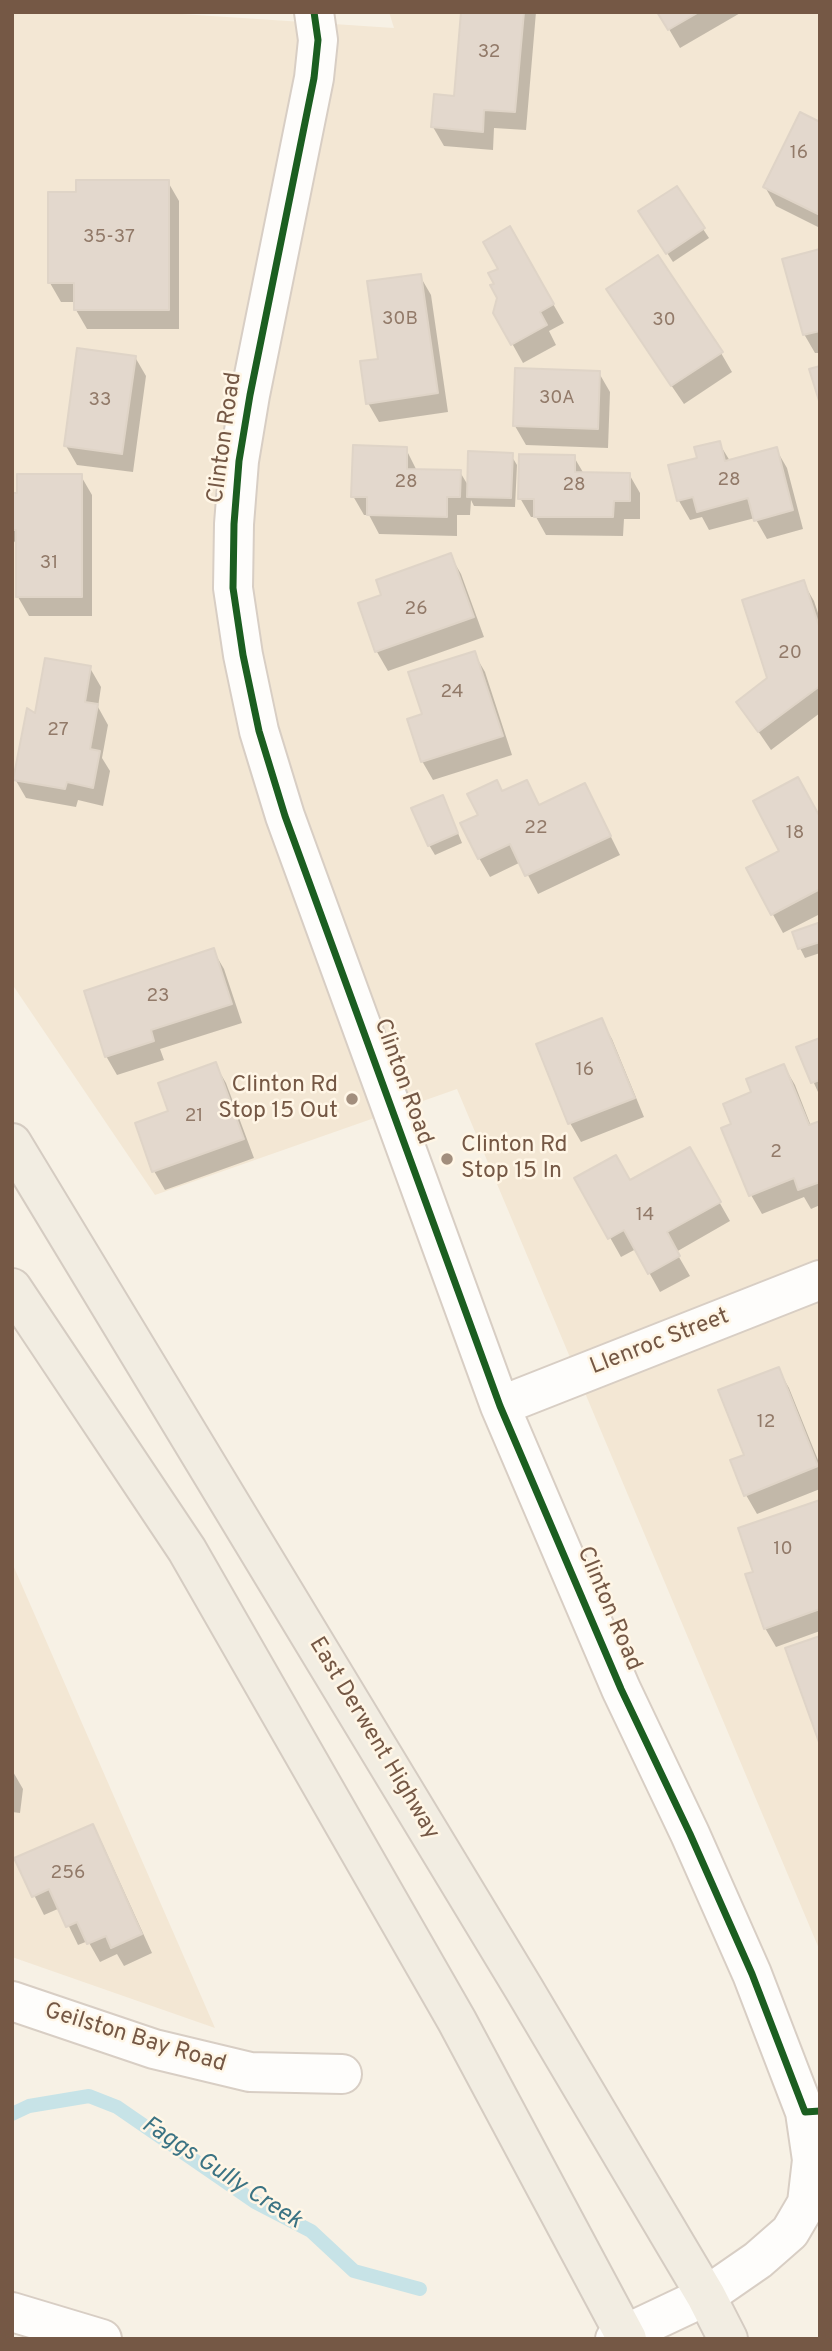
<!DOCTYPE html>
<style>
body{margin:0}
#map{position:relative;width:832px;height:2351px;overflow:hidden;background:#f7f1e5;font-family:Overpass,sans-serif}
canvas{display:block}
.frame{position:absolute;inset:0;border:14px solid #755845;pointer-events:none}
</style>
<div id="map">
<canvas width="832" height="2351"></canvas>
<div class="frame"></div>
</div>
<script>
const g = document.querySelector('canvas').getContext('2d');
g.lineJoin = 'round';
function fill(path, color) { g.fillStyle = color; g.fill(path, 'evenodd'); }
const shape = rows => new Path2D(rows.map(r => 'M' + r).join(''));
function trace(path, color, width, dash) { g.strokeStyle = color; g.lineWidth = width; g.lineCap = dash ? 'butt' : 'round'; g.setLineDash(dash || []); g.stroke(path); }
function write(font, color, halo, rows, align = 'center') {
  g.font = font + ' Overpass,sans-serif'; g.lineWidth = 5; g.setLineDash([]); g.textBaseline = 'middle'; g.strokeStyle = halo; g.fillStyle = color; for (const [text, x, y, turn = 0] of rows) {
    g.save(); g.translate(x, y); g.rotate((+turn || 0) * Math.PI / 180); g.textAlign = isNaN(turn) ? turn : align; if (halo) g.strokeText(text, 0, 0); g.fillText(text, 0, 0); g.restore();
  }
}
fill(shape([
 [12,12,151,12,394,28,389,12,820,12,820,1951,457,1089,155,1195,12,984],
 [12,1565,13,1565,215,2028,12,1957]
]), '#f3e7d4');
fill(shape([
 [463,12,536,12,526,130,494,128,493,150,444,146,433,127,455,98],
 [659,12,742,12,680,48],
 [820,124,820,228,776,206,765,187],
 [168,182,179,201,179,329,87,329,76,310,76,302,61,302,50,283,78,194],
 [646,221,703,229,709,238,673,262],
 [510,229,564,323,549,331,556,345,523,363,495,313,499,298,500,269],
 [820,251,820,353,815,353,804,334],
 [420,276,431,295,448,412,379,422,368,403,380,361],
 [619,309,721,353,732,372,684,404],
 [135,357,146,376,133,472,77,465,66,446],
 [599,373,610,392,608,448,526,445,515,426],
 [719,443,730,461,776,449,787,468,803,529,767,539,755,518,709,530,702,517,690,520,679,501,670,467,699,459],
 [406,449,417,471,460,472,469,487,511,455,517,465,515,507,474,506,471,500,470,515,457,515,457,536,379,534,369,515,364,515,353,496],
 [574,457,584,474,629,474,640,493,640,519,624,519,623,536,546,535,536,517,531,517,520,498],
 [81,476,92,495,92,616,29,616,18,597,18,547,12,538,12,495],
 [450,555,461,574,484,637,388,671,377,652,360,604,384,596],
 [803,582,814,601,820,619,820,713,771,750,738,702,769,679],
 [474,653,485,672,512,755,433,780,422,761,424,715],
 [90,668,101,687,98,707,108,725,102,758,110,771,103,806,78,800,76,807,26,798,15,779,37,716],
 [585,785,620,855,538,894,521,862,490,877,479,858,480,816,502,793,540,807],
 [447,806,462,843,435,855,429,845],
 [820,819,820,914,783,933,748,869,781,851],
 [818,926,820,929,820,953,805,958,800,948],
 [213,950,224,969,242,1023,160,1049,164,1060,117,1075,106,1056],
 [601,1020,612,1039,644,1117,581,1142,570,1123,538,1045],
 [820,1040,820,1091,818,1092,798,1048],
 [215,1064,226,1083,254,1158,165,1190,154,1171,137,1124,170,1112],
 [784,1066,795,1085,811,1126,820,1123,820,1205,811,1209,804,1197,762,1214,751,1195,733,1125,754,1093],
 [689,1149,730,1221,676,1252,690,1276,660,1292,636,1249,621,1257,577,1179,630,1182],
 [778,1369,789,1388,820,1465,820,1489,757,1514,746,1495,746,1456],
 [820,1502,820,1631,776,1647,765,1628,755,1573],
 [12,1770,23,1789,20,1813,12,1812],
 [92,1826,103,1845,152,1953,124,1966,117,1954,100,1962,88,1941,78,1945,60,1908,44,1915,16,1859]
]), '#0003');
trace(shape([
 [12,2114,29,2106,89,2096,117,2107,255,2202,311,2231,354,2271,420,2289]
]), '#c7e3e7', 14);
const building = shape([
 [461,12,524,12,515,112,484,110,483,132,431,127,434,94,454,96,461,12],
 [657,12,699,12,668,30,657,12],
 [800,112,820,122,818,214,763,187,800,112],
 [76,180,169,180,169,310,74,310,74,283,48,283,48,192,76,192,76,180],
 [677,186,705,228,666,254,638,211,677,186],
 [510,226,554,304,540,312,547,325,511,345,493,313,497,298,490,285,494,284,488,273,498,269,483,242,510,226],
 [820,249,820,331,803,335,782,259,820,249],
 [658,255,723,352,671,386,606,289,658,255],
 [421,274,438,393,366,404,360,361,378,359,367,281,421,274],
 [77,348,136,356,122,454,64,446,77,348],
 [820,366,820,404,809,369,820,366],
 [515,368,600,371,598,429,513,426,515,368],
 [720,441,725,461,777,447,793,510,754,521,748,498,697,512,693,497,677,501,668,465,697,458,694,447,720,441],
 [353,445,407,447,407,469,461,470,460,497,447,497,447,517,367,515,367,497,351,497,353,445],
 [468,451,513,453,511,498,467,497,468,451],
 [519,454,575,455,575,472,630,473,630,501,614,501,613,517,534,517,534,499,518,499,519,454],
 [17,474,82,474,82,597,16,597,16,530,12,530,12,493,17,493,17,474],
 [451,553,474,617,375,652,358,603,381,595,376,580,451,553],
 [804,580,820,629,820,686,758,732,736,702,767,678,742,600,804,580],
 [475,651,503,736,421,762,407,719,422,714,408,672,475,651],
 [45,658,91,666,85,702,98,704,90,749,100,751,93,788,67,782,65,789,13,780,27,708,35,713,45,658],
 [798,777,820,817,820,889,771,915,746,868,779,851,753,801,798,777],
 [497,780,502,791,527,780,539,805,585,783,611,836,525,876,510,844,478,859,460,823,478,815,467,794,497,780],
 [443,795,458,833,428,846,411,808,443,795],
 [818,923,820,942,798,949,792,932,818,923],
 [214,948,232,1004,151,1030,154,1041,105,1057,84,991,214,948],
 [602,1018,635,1098,568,1124,536,1044,602,1018],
 [820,1038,820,1080,811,1083,796,1047,820,1038],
 [216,1062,244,1139,152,1172,135,1123,168,1111,158,1083,216,1062],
 [784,1064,809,1125,820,1121,820,1182,798,1190,794,1178,749,1196,721,1128,731,1124,723,1104,751,1092,746,1079,784,1064],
 [690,1147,721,1202,667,1232,680,1256,648,1274,624,1230,608,1239,574,1178,616,1155,630,1180,690,1147],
 [779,1367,818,1466,744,1496,730,1460,744,1455,718,1390,779,1367],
 [820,1500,820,1609,764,1629,745,1574,753,1572,738,1528,820,1500],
 [820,1636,820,1745,785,1648,820,1636],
 [93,1824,142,1934,111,1948,106,1936,87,1944,77,1922,66,1927,49,1889,32,1897,14,1858,93,1824]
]);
fill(building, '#e3d8cd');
trace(building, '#dfd4c7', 2);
const minor = shape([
 [314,12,318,40,314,78,250,395,239,461,234,524,233,588,243,655,259,731,285,816,500,1406,621,1689,690,1834,752,1974,805,2112,812,2160,807,2203,790,2232,758,2260,706,2296,615,2339],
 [500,1406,820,1280],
 [12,2001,154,2049,250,2072,342,2074],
 [12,2312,102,2339]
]);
const major = shape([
 [12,1143,524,1989,706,2296,728,2339],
 [12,1288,187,1550,457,2021,627,2339]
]);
trace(minor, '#d8cec4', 42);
trace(major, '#d5ccc2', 42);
trace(minor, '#fefdfb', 38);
trace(major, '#f2ede2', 38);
trace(shape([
 [314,12,318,40,314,78,250,395,239,461,234,524,233,588,243,655,259,731,285,816,500,1406,621,1689,690,1834,752,1974,805,2112,820,2111]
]), '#1b5e20', 7);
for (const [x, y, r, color] of [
 [352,1099,7,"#a28e7d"],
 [447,1159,7,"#a28e7d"]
]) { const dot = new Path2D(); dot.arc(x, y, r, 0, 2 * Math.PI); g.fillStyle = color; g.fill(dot); trace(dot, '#fff6e6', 2.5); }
write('19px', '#927a69', null, [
 ["32",489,53],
 ["16",799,154],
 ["35-37",109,238],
 ["30B",400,320],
 ["30",664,321],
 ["30A",557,399],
 ["33",100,401],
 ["28",729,481],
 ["28",406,483],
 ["28",574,486],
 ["31",49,564],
 ["26",416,610],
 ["20",790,654],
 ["24",452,693],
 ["27",58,731],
 ["22",536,829],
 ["18",795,834],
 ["23",158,997],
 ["16",585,1071],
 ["21",194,1117],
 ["2",776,1153],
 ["14",645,1216],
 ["12",766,1423],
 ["10",783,1550],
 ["256",68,1874]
]);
write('23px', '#755845', '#fff6e6', [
 ["Clinton Road",226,438,-82],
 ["Clinton Road",402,1082,70],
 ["Llenroc Street",660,1343,-21],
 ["Clinton Road",608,1609,67],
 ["East Derwent Highway",373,1739,59],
 ["Geilston Bay Road",135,2039,17]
]);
write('23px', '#755845', '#fff6e6', [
 ["Clinton Rd",338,1086],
 ["Stop 15 Out",338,1112],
 ["Clinton Rd",461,1146,"left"],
 ["Stop 15 In",461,1172,"left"]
], 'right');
write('italic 24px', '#3b7383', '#fff6e6', [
 ["Faggs Gully Creek",221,2174,33]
]);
</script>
